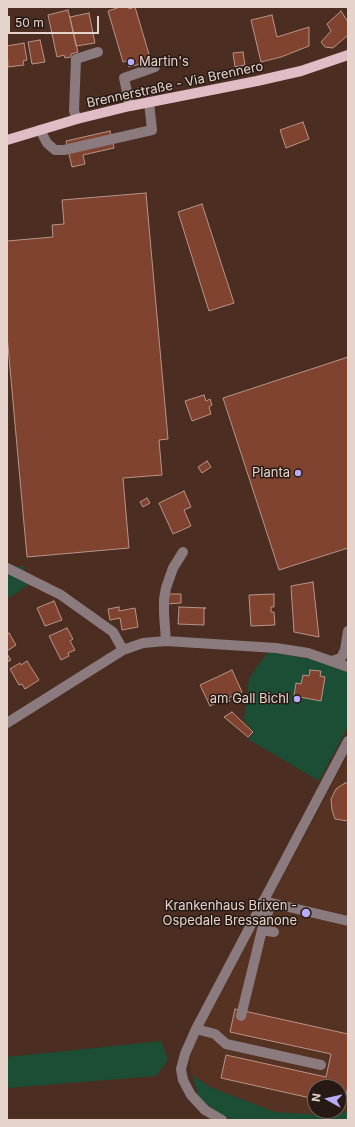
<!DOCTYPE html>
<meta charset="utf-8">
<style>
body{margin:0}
#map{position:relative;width:355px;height:1127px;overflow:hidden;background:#4b2e21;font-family:Inter,sans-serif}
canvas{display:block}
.frame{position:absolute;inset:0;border:8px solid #e6d3cb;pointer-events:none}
.north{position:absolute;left:307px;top:1079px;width:40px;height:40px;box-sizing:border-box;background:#271a14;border:1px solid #73645d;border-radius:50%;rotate:278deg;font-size:11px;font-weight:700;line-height:16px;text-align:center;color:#e6d3cb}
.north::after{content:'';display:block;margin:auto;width:14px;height:18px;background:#b8abf7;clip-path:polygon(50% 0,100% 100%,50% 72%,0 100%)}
.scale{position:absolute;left:8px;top:16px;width:91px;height:18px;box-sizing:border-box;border:2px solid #e6d3cb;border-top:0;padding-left:5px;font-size:12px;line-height:14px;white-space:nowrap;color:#e6d3cb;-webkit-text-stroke:3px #271a14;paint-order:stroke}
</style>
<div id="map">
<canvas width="355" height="1127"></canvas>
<div class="frame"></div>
<div class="north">N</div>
<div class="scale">50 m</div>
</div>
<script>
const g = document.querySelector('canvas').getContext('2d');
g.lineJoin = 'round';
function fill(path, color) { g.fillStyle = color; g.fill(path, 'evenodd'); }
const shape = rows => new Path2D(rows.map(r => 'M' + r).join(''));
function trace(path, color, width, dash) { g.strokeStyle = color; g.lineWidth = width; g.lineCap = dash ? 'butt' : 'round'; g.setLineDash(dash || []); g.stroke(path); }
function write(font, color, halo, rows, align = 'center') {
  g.font = font + ' Inter,sans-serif'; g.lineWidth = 3; g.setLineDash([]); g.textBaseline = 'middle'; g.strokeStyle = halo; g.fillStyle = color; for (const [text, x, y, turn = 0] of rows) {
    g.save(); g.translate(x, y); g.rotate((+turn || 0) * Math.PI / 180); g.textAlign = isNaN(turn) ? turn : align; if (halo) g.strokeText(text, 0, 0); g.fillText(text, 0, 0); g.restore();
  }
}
fill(shape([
 [348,755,348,1110,338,1116,275,1112,210,1087,192,1075,189,1061,197,1038],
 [315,1087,339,1087,339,1111,315,1111]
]), '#563222');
fill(shape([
 [7,563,16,567,23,566,28,585,7,599],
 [268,652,311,659,348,672,348,727,319,781,248,739,254,732,244,720,249,678],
 [161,1041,168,1060,156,1076,7,1088,7,1057],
 [192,1075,210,1087,275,1112,338,1116,348,1110,348,1120,235,1120,224,1116,209,1106,199,1097]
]), '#1b4e35');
const building = shape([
 [120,7,129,7,129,9,135,7,151,61,129,67,127,61,123,62,108,11,120,7],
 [68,10,78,52,71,54,71,57,65,58,64,55,57,57,48,15,68,10],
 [341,11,348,22,348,35,333,48,325,47,321,42,331,31,327,24,341,11],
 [89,13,95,43,76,46,70,17,89,13],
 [272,15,277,37,309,27,309,46,281,57,261,62,251,20,272,15],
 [40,40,45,62,32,64,28,42,40,40],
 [24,43,27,60,23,61,24,65,8,67,7,46,24,43],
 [243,52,245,65,235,67,233,53,243,52],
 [303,122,309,139,286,148,280,130,303,122],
 [110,131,114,148,83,155,85,164,72,167,66,141,110,131],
 [146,193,168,439,159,440,162,475,123,478,129,548,27,557,7,335,7,241,53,237,52,225,64,224,62,200,146,193],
 [202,204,234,303,209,311,178,212,202,204],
 [348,357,348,548,279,570,223,398,348,357],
 [204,395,206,401,210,399,212,405,209,407,211,414,192,421,185,401,204,395],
 [207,461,211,467,202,473,198,467,207,461],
 [184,491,191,507,184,510,191,526,173,534,159,503,184,491],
 [147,498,150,503,143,507,140,502,147,498],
 [313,582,319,637,294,632,291,586,313,582],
 [168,594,181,594,181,603,167,604,168,594],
 [274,594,274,607,271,607,271,612,274,612,275,625,251,626,249,595,274,594],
 [54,601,62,620,45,626,37,608,54,601],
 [119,607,119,611,135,608,138,627,122,630,120,618,110,620,108,609,119,607],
 [179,607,206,608,204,608,204,625,178,624,179,607],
 [67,628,73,639,70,641,75,650,68,653,69,656,61,660,49,636,67,628],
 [9,633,16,645,7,651,7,635,9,633],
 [7,654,11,660,7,662,7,654],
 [27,661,39,680,25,689,22,684,19,685,10,669,20,663,21,665,27,661],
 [232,670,242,692,228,698,230,701,227,702,225,699,210,706,200,685,232,670],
 [310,670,321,671,320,676,325,677,321,701,294,696,296,683,301,684,303,675,309,676,310,670],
 [232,712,253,732,248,737,224,717,232,712],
 [345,783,348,783,348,821,335,819,332,810,331,799,336,789,345,783],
 [235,1009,348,1034,348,1086,344,1105,339,1104,339,1087,315,1087,315,1099,221,1078,226,1055,326,1077,331,1054,230,1032,235,1009]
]);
fill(building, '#804330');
trace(building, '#b99488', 1);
trace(shape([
 [130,106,124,78,155,67],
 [77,119,74,111,76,59,98,52],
 [40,130,47,143,55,150,64,150,152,130,149,102],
 [7,568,61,595,113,632,123,650],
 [166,641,164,614,164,599,166,588,173,568,183,552],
 [332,661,341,658,345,650,348,631],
 [7,723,123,650,143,643,166,641,276,648,308,653,348,667],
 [263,901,348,921],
 [262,930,274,932],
 [241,1016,262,930,269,909,263,901],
 [196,1029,215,1034,226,1044,321,1065],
 [222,1120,205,1110,191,1095,183,1080,181,1069,185,1054,196,1029,348,741]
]), '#8b7a7e', 10);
trace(shape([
 [7,140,77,119,130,106,257,81,301,71,348,55]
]), '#e0bdc6', 10);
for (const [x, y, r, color] of [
 [131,62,4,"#b8abf7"],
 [298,473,4,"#b8abf7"],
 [297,699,4,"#b8abf7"],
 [306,913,5,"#b8abf7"]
]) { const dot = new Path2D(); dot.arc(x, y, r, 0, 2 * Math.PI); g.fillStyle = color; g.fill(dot); trace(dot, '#271a14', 1.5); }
write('13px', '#e6d3cb', '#271a14', [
 ["Martin's",139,62,"left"],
 ["Planta",290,473],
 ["am Gall Bichl",289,699],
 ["Krankenhaus Brixen -",297,906],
 ["Ospedale Bressanone",297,921]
], 'right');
write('13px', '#e6d3cb', '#271a14', [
 ["Brennerstraße - Via Brennero",175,85,-12]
]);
</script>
